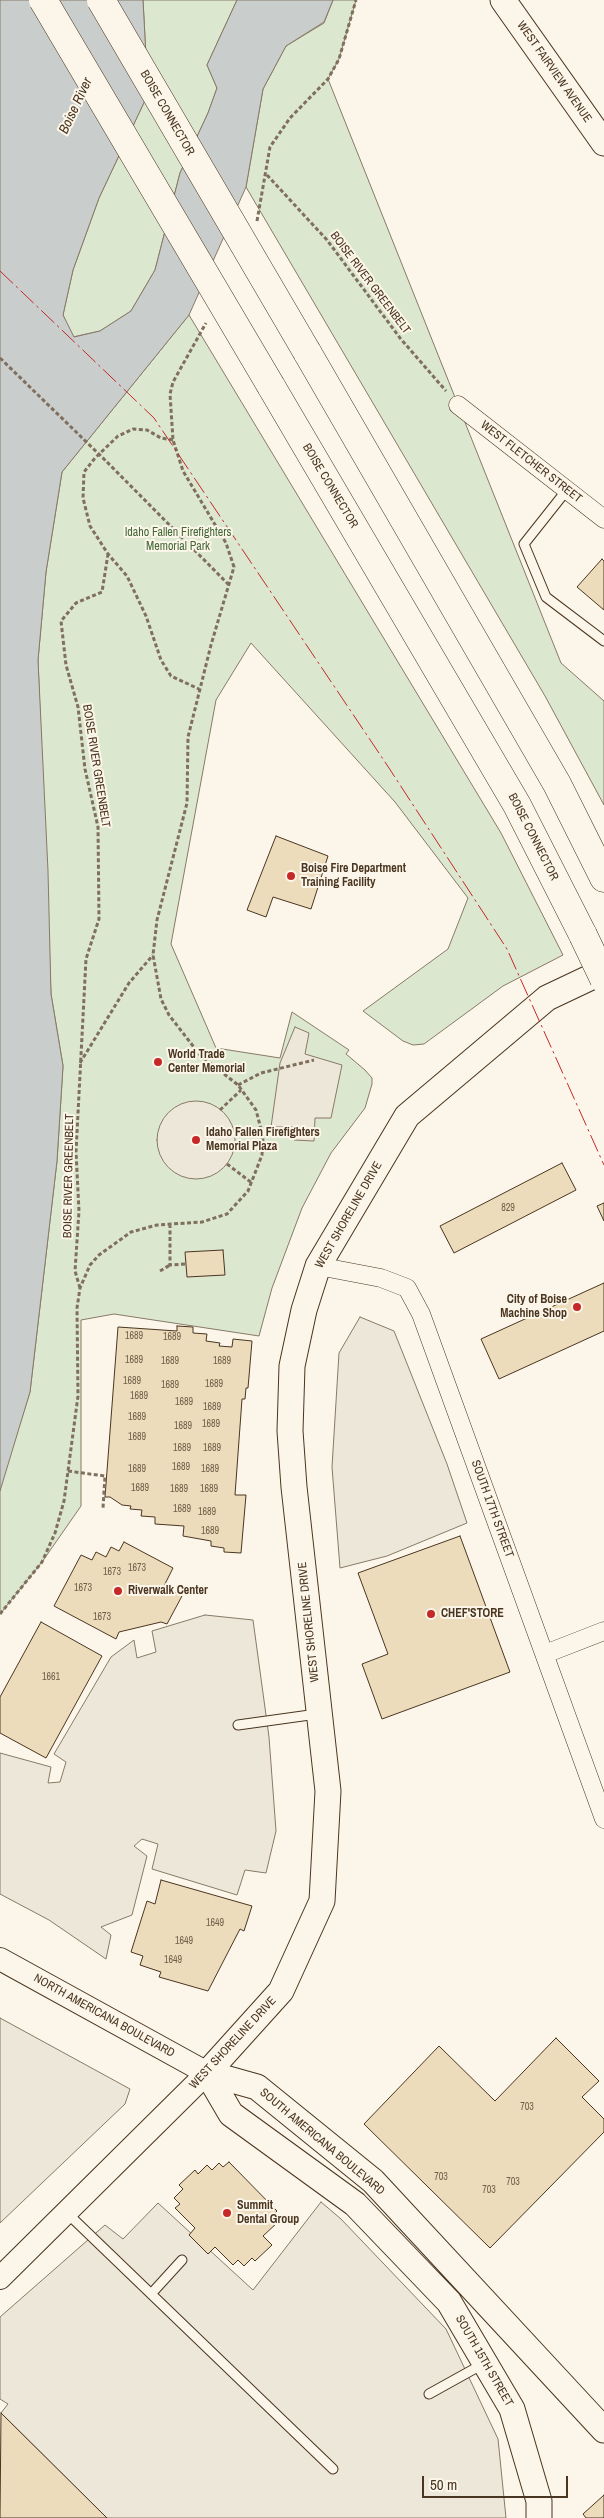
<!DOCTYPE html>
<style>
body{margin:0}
#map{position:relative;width:604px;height:2518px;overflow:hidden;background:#fbf6e9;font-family:"Archivo Narrow",sans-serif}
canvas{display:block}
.scale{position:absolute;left:422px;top:2476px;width:146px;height:22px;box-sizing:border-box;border:2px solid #4a3520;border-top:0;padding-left:6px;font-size:15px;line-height:18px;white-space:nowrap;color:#4a3520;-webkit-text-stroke:4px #fbf6e9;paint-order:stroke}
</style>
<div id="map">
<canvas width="604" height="2518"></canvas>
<div class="scale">50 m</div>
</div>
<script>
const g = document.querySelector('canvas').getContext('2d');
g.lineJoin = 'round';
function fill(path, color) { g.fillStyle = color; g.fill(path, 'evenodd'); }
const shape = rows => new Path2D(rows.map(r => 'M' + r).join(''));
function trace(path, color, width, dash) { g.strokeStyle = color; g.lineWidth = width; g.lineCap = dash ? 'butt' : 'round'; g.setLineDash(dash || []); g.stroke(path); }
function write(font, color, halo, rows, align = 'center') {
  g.font = font + ' "Archivo Narrow",sans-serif'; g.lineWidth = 4; g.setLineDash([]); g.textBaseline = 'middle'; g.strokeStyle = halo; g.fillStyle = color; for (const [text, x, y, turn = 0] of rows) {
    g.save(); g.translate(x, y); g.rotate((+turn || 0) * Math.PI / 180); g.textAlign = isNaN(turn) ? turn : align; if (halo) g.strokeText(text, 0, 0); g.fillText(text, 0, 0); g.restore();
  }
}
const green = shape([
 [143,0,237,0,207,65,217,88,208,113,180,173,155,270,131,311,100,331,73,337,63,315,73,270,99,198,148,94,143,0],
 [333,0,356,0,339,59,328,79,561,663,604,701,604,805,545,696,246,187,263,89,286,46,324,23,333,0],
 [189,315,501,833,563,955,503,986,424,1044,413,1045,403,1041,363,1011,448,949,468,898,395,802,251,643,216,700,171,944,216,1048,280,1058,292,1012,349,1050,346,1054,365,1070,372,1078,372,1084,365,1108,331,1153,302,1208,272,1288,259,1336,114,1314,81,1320,81,1506,42,1562,0,1614,0,1487,30,1392,57,1161,63,1066,51,994,38,660,46,572,62,472,189,315]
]);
fill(green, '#dce7d0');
trace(green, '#887966', 1);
const parking = shape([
 [295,1027,309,1033,305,1054,342,1065,331,1118,315,1118,314,1141,294,1140,294,1127,271,1127,280,1063,295,1027],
 '157 1140a39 39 0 1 1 78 0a39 39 0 1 1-78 0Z',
 [360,1317,394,1331,447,1464,467,1523,387,1556,340,1568,332,1467,339,1353,360,1317],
 [205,1615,253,1620,269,1737,276,1831,266,1873,245,1870,237,1895,152,1869,158,1844,142,1839,134,1846,147,1856,132,1915,101,1927,111,1935,106,1959,49,1920,0,1894,0,1753,51,1767,48,1783,60,1782,66,1762,54,1754,111,1657,134,1640,137,1658,156,1652,152,1631,205,1615],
 [0,2018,130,2089,125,2104,0,2223,0,2018],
 [321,2202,341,2219,446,2329,498,2439,506,2518,107,2518,1,2413,8,2404,0,2399,0,2317,105,2225,123,2239,158,2203,253,2290,321,2202]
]);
fill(parking, '#ede7d9');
trace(parking, '#887966', 1);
const water = shape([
 [0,0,143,0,148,94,99,198,73,270,63,315,74,337,100,331,131,311,155,270,180,173,208,113,217,88,207,65,237,0,333,0,324,22,286,46,263,89,246,187,189,315,62,472,46,572,38,660,48,871,51,994,63,1066,57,1161,30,1392,0,1491,0,0]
]);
fill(water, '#c9cecd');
trace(water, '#887966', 1);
const building = shape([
 [602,559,604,561,604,610,577,587,602,559],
 [276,836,328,856,311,909,273,897,266,917,247,910,276,836],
 [562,1163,576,1190,454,1253,440,1226,562,1163],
 [604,1203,604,1221,597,1206,604,1203],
 [223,1250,225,1275,187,1277,185,1252,223,1250],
 [604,1283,604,1331,499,1379,481,1339,604,1283],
 [177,1326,193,1327,193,1333,207,1334,206,1341,220,1343,219,1346,232,1347,233,1339,252,1341,248,1388,246,1388,245,1399,242,1399,235,1495,246,1495,241,1553,224,1552,224,1548,211,1546,211,1541,183,1536,184,1526,155,1524,155,1517,141,1516,142,1510,130,1509,131,1506,122,1505,110,1497,105,1497,118,1327,177,1331,177,1326],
 [460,1536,510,1672,382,1719,362,1664,388,1654,358,1573,460,1536],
 [124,1542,173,1568,164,1586,182,1596,167,1624,161,1622,119,1632,116,1639,54,1606,81,1555,92,1560,96,1552,106,1557,111,1547,119,1551,124,1542],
 [41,1622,102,1656,46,1758,0,1733,0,1697,41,1622],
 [161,1880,252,1906,244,1931,240,1929,208,1991,159,1977,161,1972,140,1965,143,1956,131,1952,147,1901,155,1904,161,1880],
 [556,2038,599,2081,582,2097,604,2119,604,2132,490,2248,364,2124,439,2046,495,2101,556,2038],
 [229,2162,277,2211,272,2216,278,2222,263,2236,272,2245,255,2261,252,2258,244,2266,238,2260,233,2265,215,2247,208,2254,189,2235,195,2228,175,2208,180,2204,174,2198,183,2189,179,2185,195,2170,198,2174,207,2165,212,2170,219,2163,223,2167,229,2162],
 [1,2413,107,2518,0,2518,1,2413],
 [604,2495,604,2518,586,2518,583,2514,604,2495]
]);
fill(building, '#ecdcbc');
trace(building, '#4a3520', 1);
const service = shape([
 [566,491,524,544,546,597,604,641],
 [238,1725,317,1714],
 [66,2212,333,2469],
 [151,2294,182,2260],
 [429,2394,483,2364]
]);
const minor = shape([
 [458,405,604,519],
 [318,1266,381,1278,407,1288,421,1314,604,1819],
 [545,1654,604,1631]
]);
const tertiary = shape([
 [0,1959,207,2073,0,2278]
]);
const secondary = shape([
 [503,0,604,143],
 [207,2073,281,1991,322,1901,328,1791,294,1487,290,1431,292,1366,304,1310,318,1266,407,1116,547,998,604,971],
 [207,2073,231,2114,355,2204,449,2302,512,2409,539,2501,539,2518],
 [207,2073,257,2087,373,2181,604,2430]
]);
const motorway = shape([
 [307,352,557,784,604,878],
 [271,386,517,805,583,935]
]);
trace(service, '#4a3520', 11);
trace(minor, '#4a3520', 19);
trace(tertiary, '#4a3520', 24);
trace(secondary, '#4a3520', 27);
trace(motorway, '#4a3520', 29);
trace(shape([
 [267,175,327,240,400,338,446,391],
 [257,221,270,147,290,118,328,79,339,59,356,0],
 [173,440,161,438,147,430,133,429,118,436,95,458,84,472,83,498,90,526,108,554,127,576,146,616,161,660,171,676,199,689],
 [107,462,230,586],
 [80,1063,129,983,153,955],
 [238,1085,261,1073,314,1060],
 [220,1110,241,1090],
 [227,1164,252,1183],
 [170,1224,170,1265,186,1264],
 [160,1271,170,1265],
 [80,1288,75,1271,79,1211,76,1152,86,959,99,919,98,827,85,769,78,707,66,665,61,621,76,603,102,592,108,554],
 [68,1471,105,1476,103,1508],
 [0,1614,42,1562,55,1533,64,1501,78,1396,77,1308,80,1288,90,1265,99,1255,131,1232,157,1225,202,1222,227,1214,248,1191,262,1155,263,1137,256,1110,238,1085,200,1055,169,1015,161,999,153,955,157,920,187,803,188,737,211,645,234,567,226,543,183,471,173,440,170,394,173,382,206,323]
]), '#7f6f5c', 3, [4, 2.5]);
trace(service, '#fbf6e9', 9);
trace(minor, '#fbf6e9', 18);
trace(tertiary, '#fbf6e9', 22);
trace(secondary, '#fbf6e9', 25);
trace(motorway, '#fbf6e9', 28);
const motorwayBridge = shape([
 [43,0,271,386],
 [101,0,307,352],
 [583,935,604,979]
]);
trace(motorwayBridge, '#4a3520', 29, []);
trace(shape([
 [0,358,107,462]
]), '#7f6f5c', 3, [4, 2.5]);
trace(motorwayBridge, '#fbf6e9', 28);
trace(shape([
 [0,271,154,418,387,765,507,949,604,1165]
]), '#c62828', 1, [18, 4, 2.5, 4]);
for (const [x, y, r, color] of [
 [291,876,5,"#c62828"],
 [158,1062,5,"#c62828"],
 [196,1140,5,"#c62828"],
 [577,1307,5,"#c62828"],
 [118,1591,5,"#c62828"],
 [431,1614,5,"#c62828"],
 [227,2213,5,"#c62828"]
]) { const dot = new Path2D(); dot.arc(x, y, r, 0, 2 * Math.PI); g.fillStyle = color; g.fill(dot); trace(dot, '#fbf6e9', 2); }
write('10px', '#725f47', null, [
 ["829",508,1208],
 ["1689",134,1336],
 ["1689",172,1337],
 ["1689",134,1360],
 ["1689",170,1361],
 ["1689",222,1361],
 ["1689",132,1381],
 ["1689",214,1384],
 ["1689",170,1385],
 ["1689",139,1396],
 ["1689",184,1402],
 ["1689",212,1407],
 ["1689",137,1417],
 ["1689",211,1424],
 ["1689",183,1426],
 ["1689",137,1437],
 ["1689",182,1448],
 ["1689",212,1448],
 ["1689",181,1467],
 ["1689",137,1469],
 ["1689",210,1469],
 ["1689",140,1488],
 ["1689",179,1489],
 ["1689",209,1489],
 ["1689",182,1509],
 ["1689",207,1512],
 ["1689",210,1531],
 ["1673",137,1568],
 ["1673",112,1572],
 ["1673",83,1588],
 ["1673",102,1617],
 ["1661",51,1677],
 ["1649",215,1923],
 ["1649",184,1941],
 ["1649",173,1960],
 ["703",527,2107],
 ["703",441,2177],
 ["703",513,2182],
 ["703",489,2190]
]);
write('12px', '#4a3520', '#fbf6e9', [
 ["WEST FAIRVIEW AVENUE",554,72,55],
 ["BOISE CONNECTOR",167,113,60],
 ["BOISE RIVER GREENBELT",370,283,53],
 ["WEST FLETCHER STREET",531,462,38],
 ["BOISE CONNECTOR",330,486,59],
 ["BOISE RIVER GREENBELT",96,766,81],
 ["BOISE CONNECTOR",533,837,63],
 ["BOISE RIVER GREENBELT",69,1176,-89],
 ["WEST SHORELINE DRIVE",349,1215,-60],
 ["SOUTH 17TH STREET",492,1509,70],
 ["WEST SHORELINE DRIVE",309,1622,-96],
 ["NORTH AMERICANA BOULEVARD",104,2016,29],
 ["WEST SHORELINE DRIVE",233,2043,-47],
 ["SOUTH AMERICANA BOULEVARD",322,2142,40],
 ["SOUTH 15TH STREET",484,2361,60]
]);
write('12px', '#436837', '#fbf6e9', [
 ["Idaho Fallen Firefighters",178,533],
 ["Memorial Park",178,547]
]);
write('bold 12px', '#4a3520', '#fbf6e9', [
 ["Boise Fire Department",301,869],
 ["Training Facility",301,883],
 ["World Trade",168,1055],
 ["Center Memorial",168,1069],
 ["Idaho Fallen Firefighters",206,1133],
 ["Memorial Plaza",206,1147],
 ["City of Boise",567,1300,"right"],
 ["Machine Shop",567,1314,"right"],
 ["Riverwalk Center",128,1591],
 ["CHEF'STORE",441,1614],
 ["Summit",237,2206],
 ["Dental Group",237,2220]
], 'left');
write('italic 14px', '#4a3520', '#fbf6e9', [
 ["Boise River",76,106,-65]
]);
</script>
